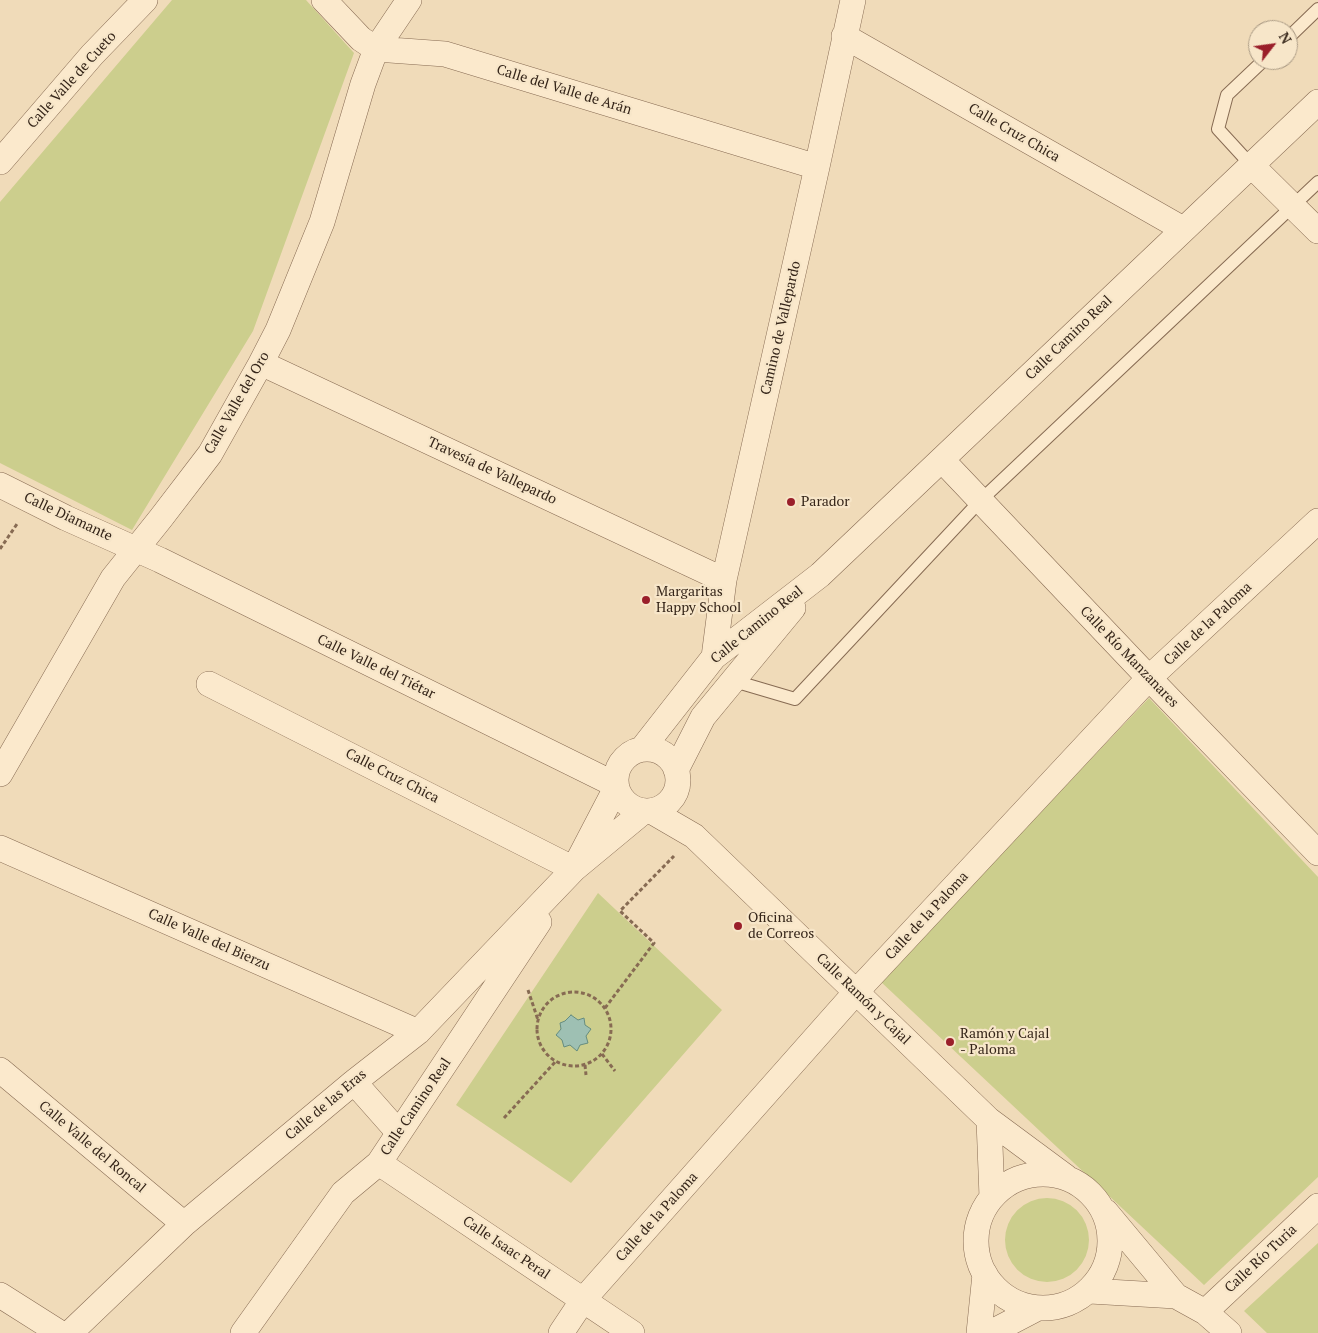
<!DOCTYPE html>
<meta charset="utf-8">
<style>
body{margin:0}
#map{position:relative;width:1318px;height:1333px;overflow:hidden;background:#f0dbb9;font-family:"PT Serif",serif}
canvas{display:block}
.north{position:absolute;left:1248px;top:20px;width:50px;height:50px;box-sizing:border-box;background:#f7e6c9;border:1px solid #a99983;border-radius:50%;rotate:60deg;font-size:14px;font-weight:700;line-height:20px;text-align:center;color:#352519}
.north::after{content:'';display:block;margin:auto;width:18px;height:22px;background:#9a1f2a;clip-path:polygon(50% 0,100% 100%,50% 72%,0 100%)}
</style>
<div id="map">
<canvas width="1318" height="1333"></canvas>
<div class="north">N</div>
</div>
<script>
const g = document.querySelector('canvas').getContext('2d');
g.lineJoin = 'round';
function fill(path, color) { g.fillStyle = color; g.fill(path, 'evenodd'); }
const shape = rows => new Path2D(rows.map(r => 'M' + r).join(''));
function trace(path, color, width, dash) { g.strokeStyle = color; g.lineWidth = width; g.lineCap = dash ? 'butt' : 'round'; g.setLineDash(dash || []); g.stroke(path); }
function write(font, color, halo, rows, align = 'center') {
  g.font = font + ' "PT Serif",serif'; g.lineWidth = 4.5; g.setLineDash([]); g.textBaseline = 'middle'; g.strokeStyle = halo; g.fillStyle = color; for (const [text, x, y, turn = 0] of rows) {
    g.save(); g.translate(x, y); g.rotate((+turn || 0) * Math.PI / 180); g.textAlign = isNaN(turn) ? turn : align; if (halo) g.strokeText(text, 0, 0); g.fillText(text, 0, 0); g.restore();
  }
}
fill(shape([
 [172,0,306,0,354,53,253,331,132,530,0,463,0,202],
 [1149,698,1318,877,1318,1177,1204,1285,880,981],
 [598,893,722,1010,571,1183,456,1105],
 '1005 1240a42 42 0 1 1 84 0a42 42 0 1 1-84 0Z',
 [1318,1243,1318,1333,1267,1333,1244,1311]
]), '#ccce8d');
const water = shape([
 [571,1015,578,1020,584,1018,585,1025,591,1029,586,1036,588,1043,580,1045,577,1051,570,1045,564,1047,562,1040,556,1035,561,1029,560,1023,565,1021,571,1015]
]);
fill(water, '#9ec0b3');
trace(water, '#668d80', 1);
const lane = shape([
 [1288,38,1318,9],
 [1251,165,1218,129,1227,95,1264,60],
 [734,681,795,699,980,501,1318,182]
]);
const street = shape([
 [324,0,361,39,376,49,445,54,817,167],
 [844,36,1183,229],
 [0,162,92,55,145,0],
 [1251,165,1318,231],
 [261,363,724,580],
 [942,460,1149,678,1318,853],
 [0,485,66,518,160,560,616,785],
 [714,657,724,580,817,167,853,0],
 [209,684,574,869],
 [642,749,714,657,820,575,1318,102],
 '616 780a31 31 0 1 1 62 0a31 31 0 1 1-62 0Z',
 [676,770,703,717,793,608],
 [0,774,113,578,161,518,210,454,261,363,278,330,322,222,363,84,376,49,409,0],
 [651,811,694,836,989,1120,1066,1177],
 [0,848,418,1032],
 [579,859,616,788],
 [0,1070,184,1224],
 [354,1082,399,1133],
 [989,1120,992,1197],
 [379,1163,632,1333],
 '976 1241a67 67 0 1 1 134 0a67 67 0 1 1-134 0Z',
 [1106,1212,1176,1296,1205,1312,1229,1333],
 [1090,1291,1176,1296],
 [0,1295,60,1333],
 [1205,1312,1318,1206],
 [70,1333,184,1224,354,1082,418,1032,574,869,644,811],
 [243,1333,343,1193,379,1163,539,922],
 [561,1333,583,1300,856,992,1149,678,1318,521],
 [979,1333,985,1274],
 [990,1333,1036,1309]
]);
trace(lane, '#876b53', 14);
trace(street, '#876b53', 26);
trace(shape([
 [0,549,17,524],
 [528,990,538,1020],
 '537 1029a37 37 0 1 1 74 0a37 37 0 1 1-74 0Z',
 [605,1008,654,943,620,911,674,856],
 [602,1054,615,1071],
 [585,1065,586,1075],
 [504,1118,556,1061]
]), '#876b53', 3, [4, 2.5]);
trace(lane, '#fbe9cc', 12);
trace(street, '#fbe9cc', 25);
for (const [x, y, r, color] of [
 [791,502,5,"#9a1f2a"],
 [646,600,5,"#9a1f2a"],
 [738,926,5,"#9a1f2a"],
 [950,1042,5,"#9a1f2a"]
]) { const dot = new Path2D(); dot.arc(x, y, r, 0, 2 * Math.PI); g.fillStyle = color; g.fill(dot); trace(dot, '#f7e6c9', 2); }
write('14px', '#352519', '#f7e6c9', [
 ["Calle Valle de Cueto",72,80,-48],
 ["Calle del Valle de Arán",564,90,17],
 ["Calle Cruz Chica",1014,133,30],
 ["Camino de Vallepardo",781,328,-77],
 ["Calle Camino Real",1069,338,-44],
 ["Calle Valle del Oro",237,403,-60],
 ["Travesía de Vallepardo",492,471,25],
 ["Calle Diamante",68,517,25],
 ["Calle de la Paloma",1208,624,-43],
 ["Calle Camino Real",757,625,-39],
 ["Calle Río Manzanares",1129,657,46],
 ["Calle Valle del Tiétar",376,667,26],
 ["Calle Cruz Chica",392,776,27],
 ["Calle de la Paloma",927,916,-47],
 ["Calle Valle del Bierzu",209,940,24],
 ["Calle Ramón y Cajal",863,999,44],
 ["Calle de las Eras",326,1105,-40],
 ["Calle Camino Real",416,1107,-56],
 ["Calle Valle del Roncal",92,1147,40],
 ["Calle de la Paloma",657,1217,-48],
 ["Calle Isaac Peral",506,1248,34],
 ["Calle Río Turia",1261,1259,-43]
]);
write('14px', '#352519', '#f7e6c9', [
 ["Parador",801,502],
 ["Margaritas",656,592],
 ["Happy School",656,608],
 ["Oficina",748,918],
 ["de Correos",748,934],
 ["Ramón y Cajal",960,1034],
 ["- Paloma",960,1050]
], 'left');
</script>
